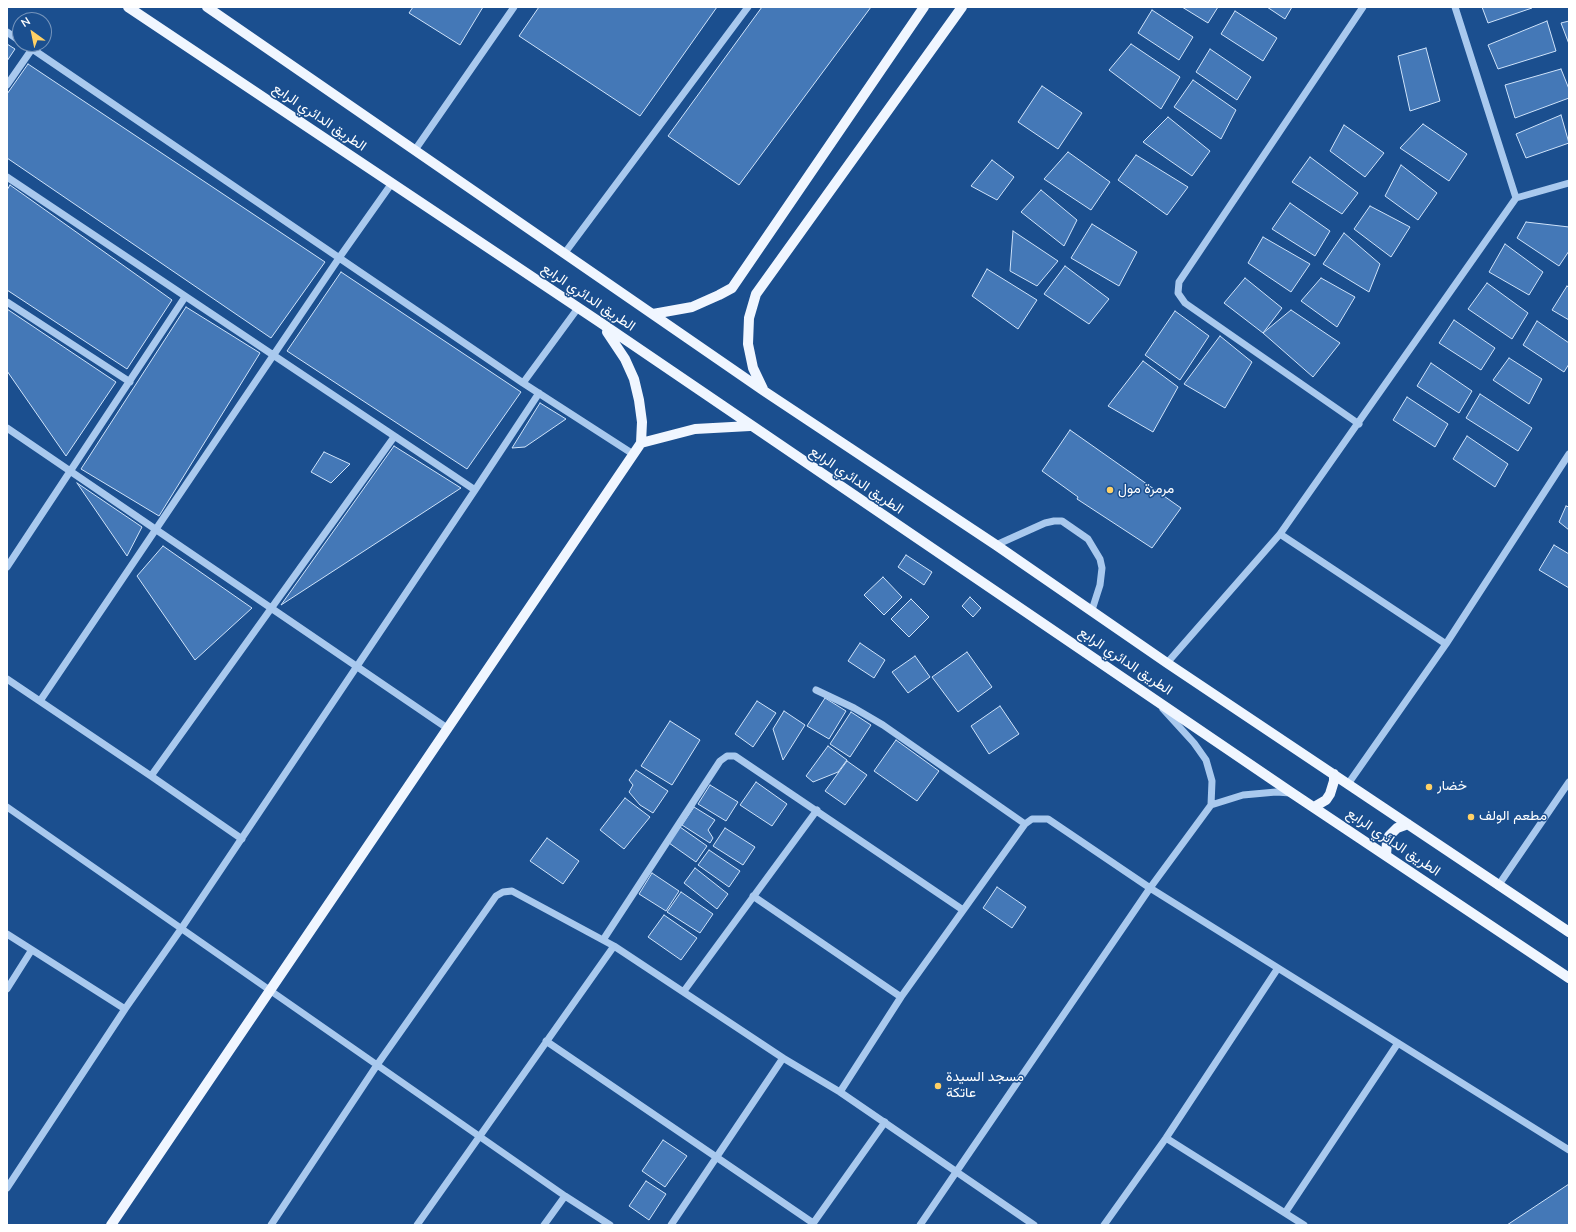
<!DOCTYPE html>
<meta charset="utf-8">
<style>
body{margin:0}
#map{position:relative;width:1576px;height:1232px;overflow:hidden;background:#1b4f8f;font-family:"Nunito Sans",sans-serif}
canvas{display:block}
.frame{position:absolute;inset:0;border:8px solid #fff;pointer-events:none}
.north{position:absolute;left:12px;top:12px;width:40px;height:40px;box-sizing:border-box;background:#1b4f8f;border:1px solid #7695bc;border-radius:50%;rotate:327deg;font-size:11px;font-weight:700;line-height:16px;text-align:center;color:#fff}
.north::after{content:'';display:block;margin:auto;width:14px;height:18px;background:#ffd166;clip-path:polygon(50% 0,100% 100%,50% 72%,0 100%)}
</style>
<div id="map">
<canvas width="1576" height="1232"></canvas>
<div class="frame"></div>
<div class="north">N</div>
</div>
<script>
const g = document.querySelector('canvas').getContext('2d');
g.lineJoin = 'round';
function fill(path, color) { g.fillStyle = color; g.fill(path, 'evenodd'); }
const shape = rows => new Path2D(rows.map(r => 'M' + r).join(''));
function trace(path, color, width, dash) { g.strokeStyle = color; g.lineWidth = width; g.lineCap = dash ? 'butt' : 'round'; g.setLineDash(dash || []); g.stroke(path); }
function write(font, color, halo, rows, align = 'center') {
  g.font = font + ' "Nunito Sans",Vazirmatn,sans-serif'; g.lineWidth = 3; g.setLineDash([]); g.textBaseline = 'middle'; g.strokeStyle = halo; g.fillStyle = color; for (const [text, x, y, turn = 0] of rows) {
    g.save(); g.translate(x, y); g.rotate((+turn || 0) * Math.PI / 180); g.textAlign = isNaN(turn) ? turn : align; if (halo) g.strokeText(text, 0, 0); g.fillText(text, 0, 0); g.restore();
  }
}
const building = shape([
 [413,7,483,7,460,45,409,13,413,7],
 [539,7,717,7,640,116,519,36,539,7],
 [762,7,871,7,739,185,668,136,762,7],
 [1182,7,1218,7,1208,23,1182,7],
 [1267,7,1292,7,1285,19,1267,7],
 [1482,7,1532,7,1532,8,1488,23,1482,7],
 [1152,10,1193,37,1179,60,1138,33,1152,10],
 [1235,11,1277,38,1263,61,1221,34,1235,11],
 [1547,21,1556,51,1498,69,1488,45,1547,21],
 [1569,21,1569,44,1561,23,1569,21],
 [7,44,15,49,7,61,7,44],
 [1131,44,1180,77,1161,109,1109,70,1131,44],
 [1426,48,1440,101,1410,111,1398,56,1426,48],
 [1210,49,1251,77,1237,100,1196,72,1210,49],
 [28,64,325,262,271,338,7,158,7,94,28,64],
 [1561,69,1569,89,1569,98,1515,118,1505,85,1561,69],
 [1193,80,1236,110,1221,139,1174,107,1193,80],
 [1042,86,1082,113,1058,149,1018,122,1042,86],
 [1561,115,1569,143,1526,158,1516,134,1561,115],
 [1168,117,1210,151,1192,176,1143,142,1168,117],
 [1423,124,1467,154,1449,181,1400,148,1423,124],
 [1344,125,1384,153,1365,177,1330,151,1344,125],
 [1068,152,1110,182,1091,210,1044,179,1068,152],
 [1136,155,1188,187,1167,215,1118,180,1136,155],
 [1310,157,1358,193,1342,214,1292,182,1310,157],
 [992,160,1014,177,997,200,971,186,992,160],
 [1401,165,1437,193,1418,220,1385,196,1401,165],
 [10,185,172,300,127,369,7,290,7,190,10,185],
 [1041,190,1077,220,1064,246,1021,212,1041,190],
 [1290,203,1330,231,1315,256,1272,229,1290,203],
 [1370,206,1410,227,1391,257,1354,229,1370,206],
 [1526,222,1569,227,1569,251,1559,266,1517,238,1526,222],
 [1092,224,1137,252,1119,286,1071,258,1092,224],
 [1013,231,1058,261,1037,286,1010,271,1013,231],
 [1344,233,1380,264,1369,292,1323,264,1344,233],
 [1263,237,1310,264,1291,292,1248,263,1263,237],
 [1505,244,1543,272,1529,295,1489,272,1505,244],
 [1065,266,1109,299,1089,324,1044,294,1065,266],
 [987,269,1037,300,1018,329,972,296,987,269],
 [341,272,521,392,467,469,287,351,341,272],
 [1245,278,1282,308,1263,333,1224,303,1245,278],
 [1321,278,1355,297,1337,327,1301,301,1321,278],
 [1487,283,1528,313,1512,339,1468,309,1487,283],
 [1567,286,1569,288,1569,320,1552,310,1567,286],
 [186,307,260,353,159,516,81,469,186,307],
 [7,309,116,382,66,456,7,371,7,309],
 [1291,310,1340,343,1313,377,1263,333,1291,310],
 [1175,311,1209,336,1180,380,1145,355,1175,311],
 [1454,320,1495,348,1481,370,1439,343,1454,320],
 [1537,321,1569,343,1569,364,1564,372,1523,345,1537,321],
 [1220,336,1252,362,1225,408,1184,384,1220,336],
 [1509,358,1542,379,1529,404,1493,380,1509,358],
 [1143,361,1178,387,1153,432,1108,406,1143,361],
 [1431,363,1472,391,1459,413,1417,386,1431,363],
 [1480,394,1532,428,1518,451,1466,418,1480,394],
 [1407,397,1448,424,1435,447,1393,420,1407,397],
 [540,403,566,419,525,447,512,448,540,403],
 [1070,430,1181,508,1152,548,1077,499,1078,497,1042,471,1070,430],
 [1467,436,1508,464,1495,487,1453,459,1467,436],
 [394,446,461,488,281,605,394,446],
 [324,452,350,464,331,483,311,472,324,452],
 [77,483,142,527,127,556,77,483],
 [1566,506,1569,507,1569,530,1559,522,1566,506],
 [1554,545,1569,554,1569,588,1539,570,1554,545],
 [163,546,252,608,195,660,137,576,163,546],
 [906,555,932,572,924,585,898,567,906,555],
 [883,577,902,597,884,615,864,595,883,577],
 [970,597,981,608,973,617,962,606,970,597],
 [911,599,929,617,909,637,891,619,911,599],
 [860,643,885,660,874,678,848,661,860,643],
 [967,652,992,687,958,712,932,677,967,652],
 [915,656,930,677,908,693,892,672,915,656],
 [825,698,846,711,829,739,807,726,825,698],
 [757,701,776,713,753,747,735,734,757,701],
 [1000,706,1019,734,989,754,971,726,1000,706],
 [784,711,805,725,783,760,773,729,784,711],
 [851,712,871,725,850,757,830,744,851,712],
 [670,721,700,740,672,785,641,766,670,721],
 [896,740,939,771,917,801,874,771,896,740],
 [828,746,847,760,838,772,813,782,806,776,828,746],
 [847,761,867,775,845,805,825,791,847,761],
 [636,770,668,791,653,813,640,805,629,792,633,785,629,780,636,770],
 [756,782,787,804,772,826,740,805,756,782],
 [710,785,738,802,726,821,698,804,710,785],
 [625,798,650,817,624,849,600,830,625,798],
 [694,807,715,820,708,830,713,838,710,843,682,825,694,807],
 [680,827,707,846,696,862,669,843,680,827],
 [725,828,755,847,743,865,713,846,725,828],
 [547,838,579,861,563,884,530,861,547,838],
 [709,850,740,871,729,887,698,865,709,850],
 [695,868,728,894,717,909,684,883,695,868],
 [652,873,679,891,666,911,639,894,652,873],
 [997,887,1026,907,1012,928,983,908,997,887],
 [681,892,713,914,700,933,667,912,681,892],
 [664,915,697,938,681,960,648,937,664,915],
 [663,1140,687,1156,665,1187,642,1171,663,1140],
 [646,1181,666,1194,649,1220,629,1206,646,1181],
 [1569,1184,1569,1225,1507,1225,1569,1184]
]);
fill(building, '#4478b7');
trace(building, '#cfe3fa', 1);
trace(shape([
 [1455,7,1516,198],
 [7,32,20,41],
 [25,44,523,383,633,454],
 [7,85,32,49],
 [415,150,514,7],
 [7,177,475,490],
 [564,254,748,7],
 [7,302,130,382],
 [523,383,578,308],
 [1359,424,1185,303,1178,293,1179,282,1363,7],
 [7,428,447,728],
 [996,545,1045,523,1054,521,1062,521,1088,539,1100,559,1102,568,1100,585,1092,610],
 [7,567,185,297],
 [1446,644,1280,534,1516,198,1569,183],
 [1167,663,1280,534],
 [7,679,151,776,242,839],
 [816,690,854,708,883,725,1025,824,1032,819,1048,819,1150,888,1569,1150],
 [40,701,339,258,392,183],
 [151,776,394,437],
 [1348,784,1446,644,1569,454],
 [1211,805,1243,795,1276,792,1291,793],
 [7,807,565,1196,610,1225],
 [1498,886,1569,782],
 [753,896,901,997],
 [7,934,125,1009],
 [603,940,720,761,727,756,735,756,963,910],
 [7,989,31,951],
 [684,991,817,810],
 [546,1041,813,1223],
 [840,1092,901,997,1025,824],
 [1166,1138,1304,1225],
 [7,1188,125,1009,181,929,475,490,539,393],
 [1285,1213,1398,1043],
 [271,1225,377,1065,496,896,503,892,512,891,614,946,783,1058,840,1092,1034,1225],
 [417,1225,614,946],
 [544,1225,565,1196],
 [671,1225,783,1058],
 [812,1225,885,1122],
 [920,1225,1150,888,1211,805,1212,781,1206,760,1194,743,1163,709],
 [1104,1225,1166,1138,1278,968]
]), '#a9c9ee', 7);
trace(shape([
 [128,7,601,323,1292,793,1569,978],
 [207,7,764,391,996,545,1167,663,1569,932],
 [653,314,692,307,719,295,732,288,924,7],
 [763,389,753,368,748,344,749,318,756,294,962,7],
 [641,443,695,429,750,426],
 [1314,807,1326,800,1330,794,1334,781,1334,774],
 [1386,855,1387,842,1389,836,1397,828,1408,824],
 [111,1225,641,443,642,422,639,400,634,379,625,359,607,332]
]), '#f0f6ff', 10);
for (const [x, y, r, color] of [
 [1110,490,4,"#ffd166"],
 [1429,787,4,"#ffd166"],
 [1471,817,4,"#ffd166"],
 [938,1086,4,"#ffd166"]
]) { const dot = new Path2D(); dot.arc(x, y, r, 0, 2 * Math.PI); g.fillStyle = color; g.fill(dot); trace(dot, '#1b4f8f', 1.5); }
write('14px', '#fff', '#1b4f8f', [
 ["الطريق الدائري الرابع",319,118,34],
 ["الطريق الدائري الرابع",588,298,34],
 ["الطريق الدائري الرابع",856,481,34],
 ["الطريق الدائري الرابع",1125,662,34],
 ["الطريق الدائري الرابع",1393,843,34]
]);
write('14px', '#fff', '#1b4f8f', [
 ["مرمرة مول",1118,490],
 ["خضار",1437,787],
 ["مطعم الولف",1479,817],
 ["مسجد السيدة",946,1078],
 ["عاتكة",946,1094]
], 'left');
</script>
